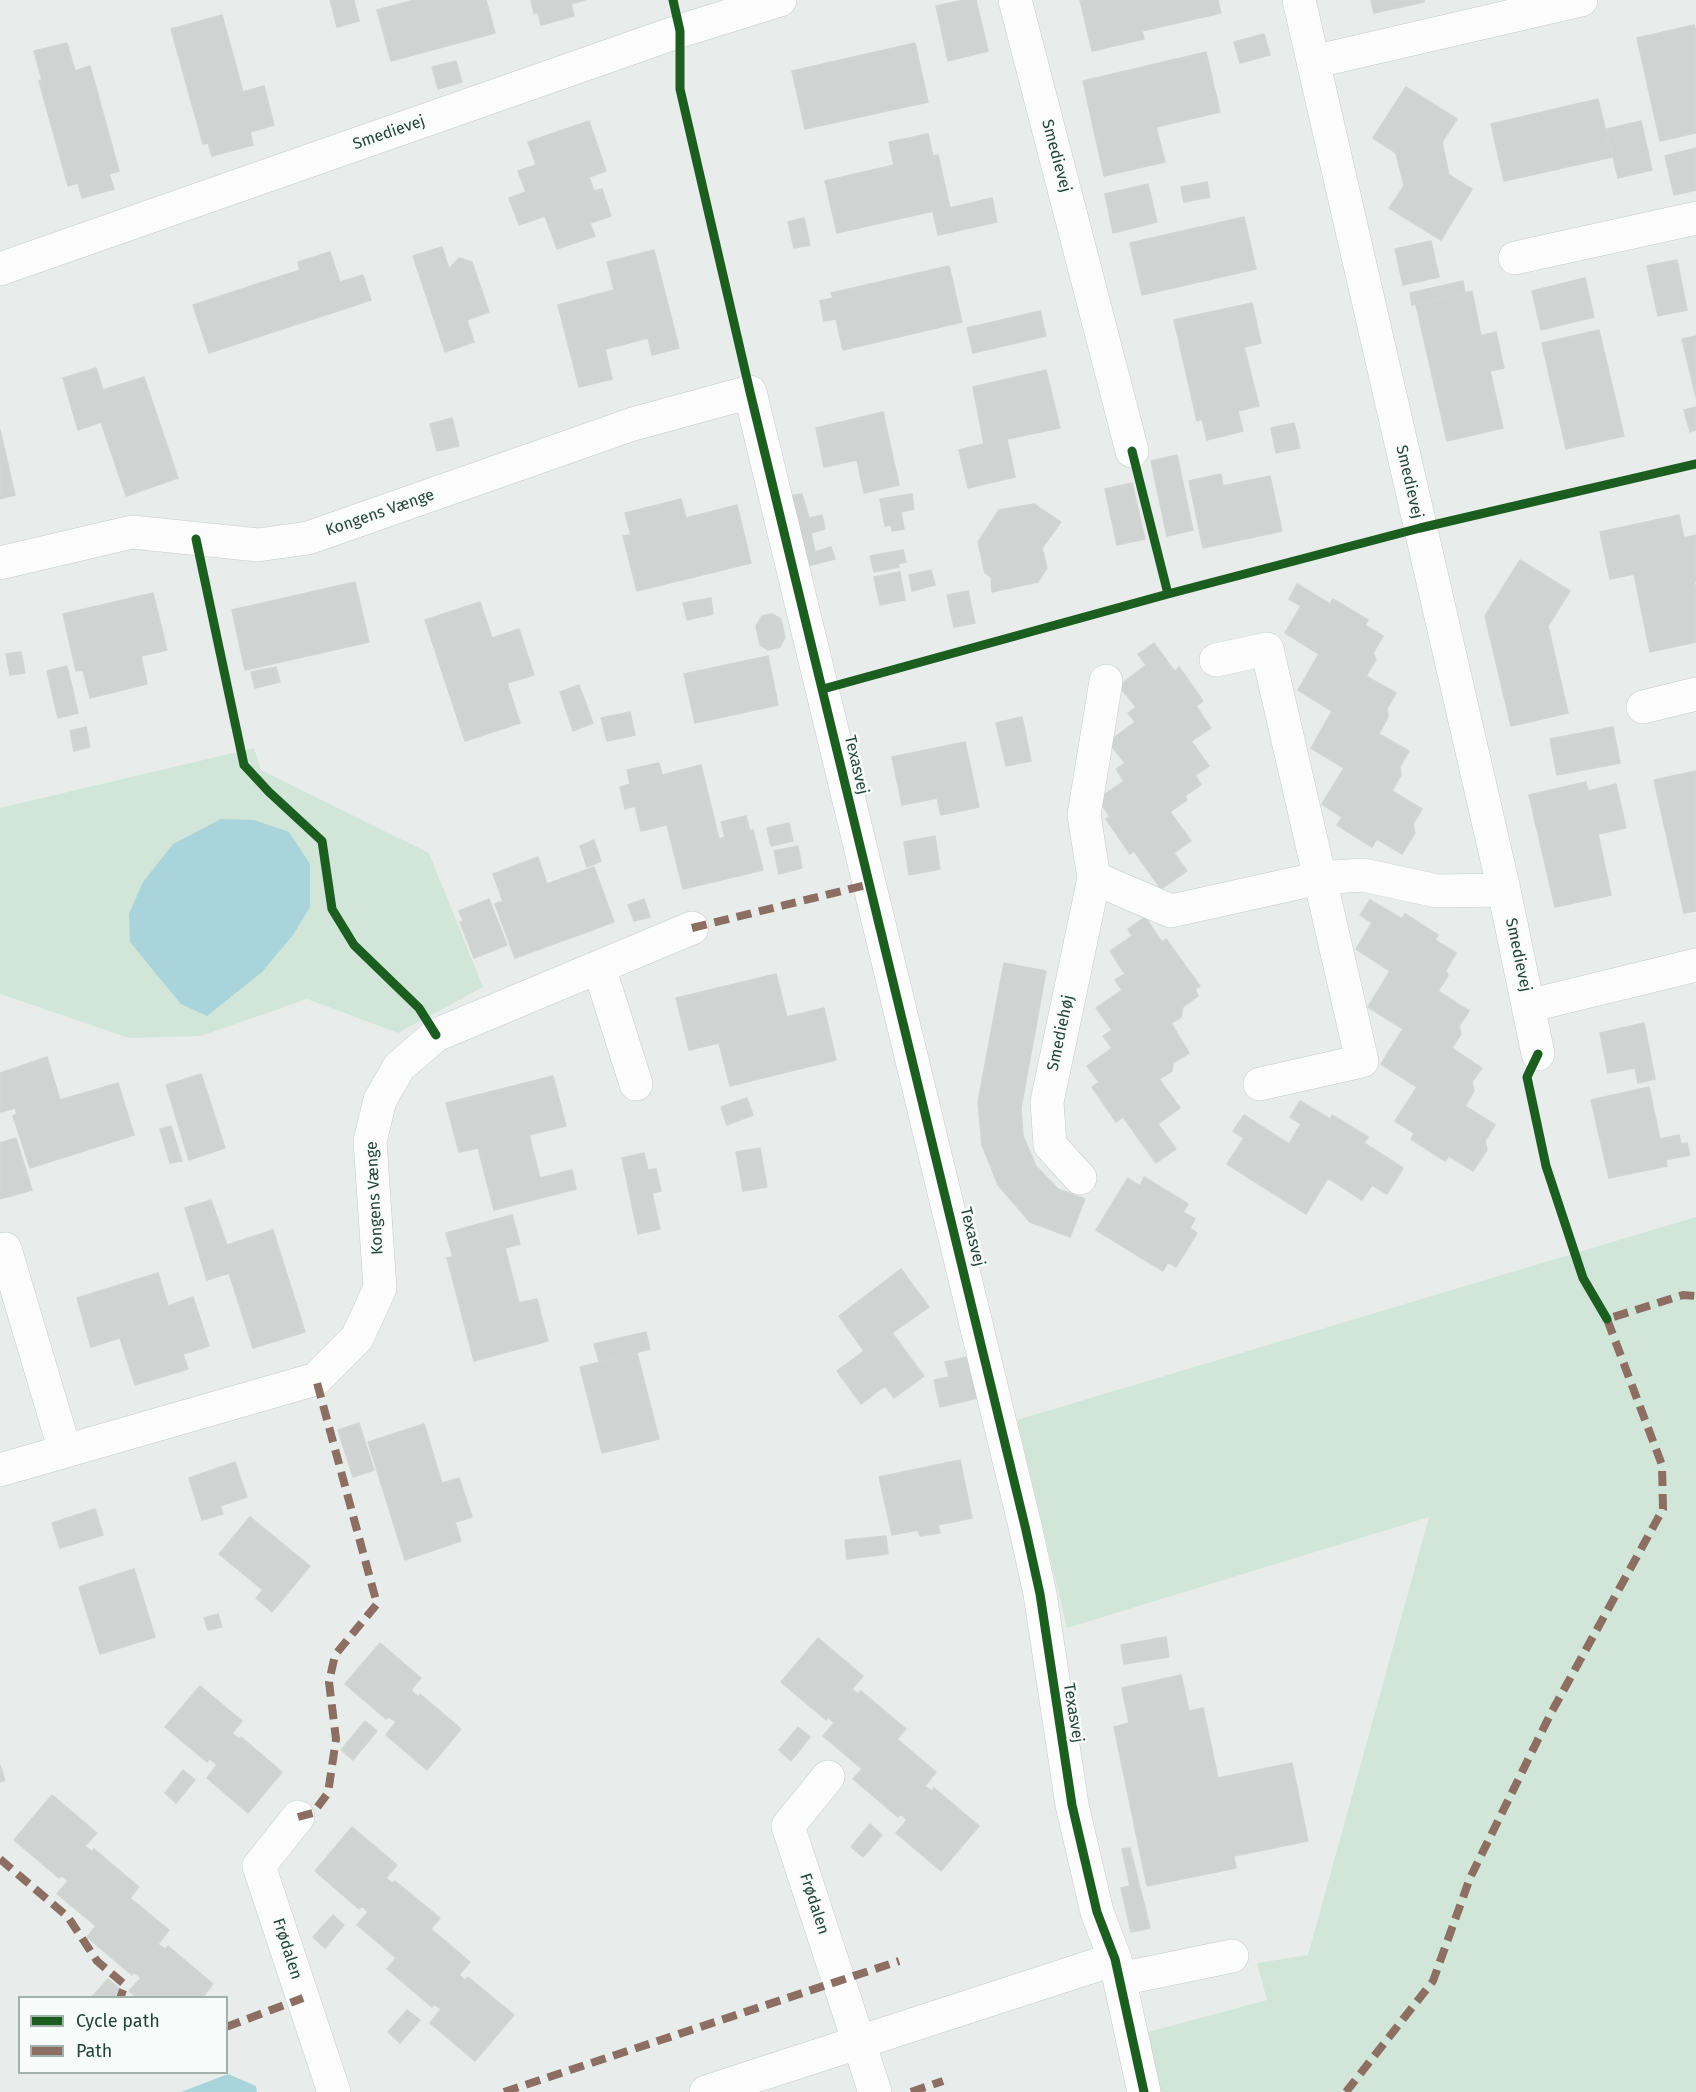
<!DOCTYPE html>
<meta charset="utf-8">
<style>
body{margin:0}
#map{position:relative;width:1696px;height:2092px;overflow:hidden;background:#e8edeb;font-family:"Fira Sans",sans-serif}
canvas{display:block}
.legend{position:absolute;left:18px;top:1996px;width:210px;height:78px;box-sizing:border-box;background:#f7fbf9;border:2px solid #a3b1ad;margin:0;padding:8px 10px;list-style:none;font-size:18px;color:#24423a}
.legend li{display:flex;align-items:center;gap:12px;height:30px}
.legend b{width:30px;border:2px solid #a3b1ad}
</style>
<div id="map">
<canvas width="1696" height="2092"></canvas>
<ul class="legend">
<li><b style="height:8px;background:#1b5e20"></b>Cycle path</li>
<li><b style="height:8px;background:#8d6e63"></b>Path</li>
</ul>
</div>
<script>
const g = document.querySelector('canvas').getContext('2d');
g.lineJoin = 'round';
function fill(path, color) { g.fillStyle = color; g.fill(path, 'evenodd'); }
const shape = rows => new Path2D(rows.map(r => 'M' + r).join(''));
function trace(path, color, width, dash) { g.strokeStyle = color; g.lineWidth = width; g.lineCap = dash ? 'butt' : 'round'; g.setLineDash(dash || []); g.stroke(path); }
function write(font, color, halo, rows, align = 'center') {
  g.font = font + ' "Fira Sans",sans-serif'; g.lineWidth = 5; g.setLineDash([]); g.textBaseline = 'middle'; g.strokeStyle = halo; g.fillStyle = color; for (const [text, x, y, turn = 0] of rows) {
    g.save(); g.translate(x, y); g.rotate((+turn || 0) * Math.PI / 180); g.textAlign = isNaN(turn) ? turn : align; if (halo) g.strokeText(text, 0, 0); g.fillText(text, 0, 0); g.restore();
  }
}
fill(shape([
 [254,748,261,770,429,853,483,987,398,1033,307,999,201,1036,129,1038,0,994,0,808],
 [1696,1217,1696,2092,1159,2092,1148,2032,1267,2000,1257,1963,1308,1955,1429,1517,1067,1628,1017,1420]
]), '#d1e6d8');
fill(shape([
 [221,819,254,820,289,832,310,864,310,907,293,935,262,972,207,1016,181,1004,130,942,129,914,143,882,173,844],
 [228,2074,256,2086,257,2092,181,2092]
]), '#a9d4db');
const building = shape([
 [330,0,354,0,359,21,337,27,330,0],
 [414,0,486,0,495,33,391,61,377,10,414,0],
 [531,0,585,0,571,4,574,16,541,25,538,13,534,13,531,0],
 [964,0,976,0,988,51,948,61,936,6,964,0],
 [1080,0,1218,0,1221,13,1142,31,1144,39,1092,51,1080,0],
 [1371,0,1424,0,1424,2,1374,13,1371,0],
 [222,15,243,92,264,86,274,125,250,132,253,145,212,156,208,143,203,144,171,29,222,15],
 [1694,25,1696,31,1696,133,1660,141,1637,38,1694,25],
 [1264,34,1270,55,1240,63,1234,42,1264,34],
 [67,43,75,71,90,66,119,171,109,174,114,189,82,198,78,183,68,186,39,81,42,80,34,51,67,43],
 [915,43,928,102,805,129,792,71,915,43],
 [1206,52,1220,112,1156,127,1165,162,1104,176,1083,81,1206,52],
 [456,61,462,82,438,89,432,67,456,61],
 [1406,87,1457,119,1442,142,1449,175,1472,189,1441,240,1389,208,1404,186,1396,153,1373,138,1406,87],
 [1598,99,1612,157,1504,181,1491,124,1598,99],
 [589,121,606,171,589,177,594,191,602,189,611,216,590,223,595,236,557,249,545,216,519,225,509,198,526,192,518,171,536,165,528,142,589,121],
 [1641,121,1652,170,1618,178,1607,129,1641,121],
 [928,134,933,156,938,155,950,208,992,198,997,222,938,235,933,211,837,233,825,181,894,165,889,142,928,134],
 [1696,148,1696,190,1674,195,1665,156,1696,148],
 [1207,182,1210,197,1184,202,1181,187,1207,182],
 [1148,184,1157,222,1113,233,1105,194,1148,184],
 [1244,217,1256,269,1142,295,1130,243,1244,217],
 [804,218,810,245,794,248,788,222,804,218],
 [1431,241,1439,277,1403,285,1395,249,1431,241],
 [442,247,449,269,459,258,472,262,489,312,467,320,474,342,445,352,413,256,442,247],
 [654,250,679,348,652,355,648,338,605,349,612,379,579,387,558,305,614,290,607,262,654,250],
 [330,252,340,282,363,275,371,300,209,353,193,305,300,270,298,262,330,252],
 [1677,260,1687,310,1658,316,1647,266,1677,260],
 [949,266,962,322,843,350,836,319,824,321,820,301,833,298,831,293,949,266],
 [1585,278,1594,317,1541,330,1532,291,1585,278],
 [1463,281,1465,293,1412,305,1410,293,1463,281],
 [1472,291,1481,336,1496,332,1504,368,1490,371,1503,428,1447,441,1416,305,1472,291],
 [1252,303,1261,343,1244,347,1259,406,1238,411,1243,431,1207,440,1202,419,1197,421,1174,320,1252,303],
 [1040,311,1046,336,973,353,967,328,1040,311],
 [1599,330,1624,436,1566,449,1542,343,1599,330],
 [1696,336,1696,397,1682,339,1696,336],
 [96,368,103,390,144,377,178,478,126,496,101,422,78,430,63,378,96,368],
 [1046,370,1060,428,1007,439,1015,477,968,488,959,450,984,444,973,387,1046,370],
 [1696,407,1696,430,1690,432,1684,410,1696,407],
 [883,412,899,485,864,493,857,460,824,467,816,428,883,412],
 [452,418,459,446,437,451,430,424,452,418],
 [1294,423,1300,448,1276,453,1271,428,1294,423],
 [0,430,15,495,0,499,0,430],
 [1177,455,1193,530,1167,536,1151,461,1177,455],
 [1221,474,1223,486,1270,476,1282,531,1203,548,1189,481,1221,474],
 [1132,483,1145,539,1117,545,1105,489,1132,483],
 [802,494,809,518,822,515,825,529,811,533,815,552,831,547,835,559,807,566,789,496,802,494],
 [912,494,914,509,901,512,904,529,892,531,891,525,885,526,880,499,912,494],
 [681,499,686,518,737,505,751,563,637,591,623,536,631,535,625,513,681,499],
 [1034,504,1061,522,1042,548,1047,568,1038,582,992,592,991,577,985,573,978,542,999,510,1034,504],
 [1679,515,1684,538,1696,535,1696,581,1694,581,1696,589,1696,642,1650,652,1634,574,1610,579,1600,532,1679,515],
 [903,550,906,562,898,564,899,567,874,572,870,556,903,550],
 [1520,560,1570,591,1548,626,1568,713,1511,726,1485,616,1520,560],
 [931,570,935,585,912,591,909,575,931,570],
 [900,572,905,600,880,605,874,577,900,572],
 [355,582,369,642,245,670,232,610,355,582],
 [1297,584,1330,604,1333,599,1368,620,1365,625,1383,636,1373,653,1376,660,1366,676,1396,693,1387,709,1388,717,1379,734,1409,751,1400,767,1401,775,1392,791,1422,809,1413,824,1415,833,1402,854,1377,839,1372,847,1337,825,1342,817,1322,804,1344,768,1311,748,1332,711,1298,690,1319,654,1285,633,1301,606,1289,599,1297,584],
 [968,591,975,623,954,627,947,595,968,591],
 [153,593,167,650,141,656,147,684,90,698,83,670,76,671,63,614,153,593],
 [711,598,713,614,687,620,683,603,711,598],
 [480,602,492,638,519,629,534,675,507,683,520,723,465,741,425,620,480,602],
 [772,614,781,619,785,638,780,647,768,650,760,645,756,626,762,616,772,614],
 [1154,643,1175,672,1179,667,1203,701,1196,706,1211,728,1191,741,1209,766,1195,775,1201,785,1185,796,1187,800,1170,812,1191,841,1174,853,1187,871,1161,889,1134,851,1130,854,1106,819,1110,817,1098,799,1124,781,1116,769,1125,763,1108,742,1135,722,1128,713,1136,707,1119,686,1146,665,1138,654,1154,643],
 [21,652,25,673,10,675,6,654,21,652],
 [768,656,778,705,695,723,684,674,768,656],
 [67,666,78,713,58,718,47,671,67,666],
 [276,667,280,682,255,688,251,672,276,667],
 [579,685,593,723,573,731,560,692,579,685],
 [630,712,635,735,607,741,601,718,630,712],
 [1022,717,1031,761,1006,766,996,723,1022,717],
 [86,727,90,747,74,751,70,731,86,727],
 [1613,727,1620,763,1557,775,1550,739,1613,727],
 [965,742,979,807,941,815,937,798,902,805,892,757,965,742],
 [659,763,662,775,701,765,719,839,725,837,721,822,746,816,750,831,753,830,763,870,683,889,667,825,641,831,635,806,625,809,620,787,630,784,627,770,659,763],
 [1696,771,1696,911,1684,913,1654,780,1696,771],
 [1586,782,1588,791,1616,784,1626,828,1598,834,1611,895,1555,907,1529,795,1586,782],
 [789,823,793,841,771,846,767,828,789,823],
 [935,836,940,869,909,875,904,842,935,836],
 [594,840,601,861,587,867,580,846,594,840],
 [798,846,802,868,779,874,774,851,798,846],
 [538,857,547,884,594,867,614,922,515,958,495,904,503,901,493,874,538,857],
 [489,899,507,945,474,958,460,922,463,921,459,911,489,899],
 [644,899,650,917,634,921,628,905,644,899],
 [1370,900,1402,919,1405,914,1438,935,1435,940,1456,953,1446,970,1448,976,1438,991,1469,1011,1459,1026,1461,1034,1452,1048,1482,1068,1472,1082,1474,1091,1465,1106,1495,1125,1485,1141,1487,1150,1473,1171,1449,1156,1445,1161,1411,1139,1414,1133,1395,1121,1417,1087,1381,1064,1403,1029,1368,1007,1390,971,1356,949,1372,923,1360,915,1370,900],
 [1145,917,1162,942,1166,939,1200,986,1195,989,1198,996,1183,1007,1181,1017,1171,1023,1189,1053,1173,1063,1172,1071,1159,1079,1180,1108,1158,1124,1176,1149,1156,1163,1123,1117,1116,1122,1092,1087,1099,1082,1087,1066,1112,1048,1103,1036,1112,1030,1096,1008,1122,990,1115,980,1125,974,1110,951,1132,936,1128,929,1145,917],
 [1004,963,1046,971,1021,1108,1023,1136,1036,1166,1058,1189,1085,1199,1070,1237,1030,1222,998,1185,982,1145,978,1102,1004,963],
 [776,974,787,1017,824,1008,836,1060,730,1086,719,1043,689,1050,676,998,776,974],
 [1644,1023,1655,1079,1638,1083,1635,1068,1608,1073,1600,1033,1644,1023],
 [47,1057,60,1100,118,1083,134,1135,30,1168,13,1116,17,1114,15,1108,1,1112,0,1110,0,1073,47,1057],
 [201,1074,225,1148,189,1160,166,1085,201,1074],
 [553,1076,566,1126,529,1135,540,1178,572,1170,576,1189,494,1210,478,1148,459,1152,446,1103,553,1076],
 [1649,1087,1660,1139,1679,1135,1681,1144,1687,1143,1690,1155,1666,1160,1667,1166,1609,1178,1591,1100,1649,1087],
 [747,1098,753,1115,727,1125,721,1107,747,1098],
 [1300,1101,1330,1119,1332,1115,1368,1137,1364,1143,1403,1168,1387,1194,1372,1185,1362,1200,1328,1178,1306,1214,1227,1164,1244,1138,1233,1131,1244,1115,1289,1144,1301,1124,1290,1117,1300,1101],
 [171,1126,182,1161,170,1163,160,1129,171,1126],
 [16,1138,32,1190,0,1199,0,1143,16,1138],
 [760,1148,767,1187,743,1191,736,1152,760,1148],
 [644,1153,648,1170,656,1169,661,1191,652,1193,660,1229,638,1234,622,1158,644,1153],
 [1144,1177,1188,1204,1183,1212,1195,1219,1190,1228,1197,1233,1176,1267,1168,1262,1163,1271,1096,1230,1128,1178,1140,1186,1144,1177],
 [211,1200,227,1245,273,1230,305,1332,253,1348,229,1273,207,1280,185,1208,211,1200],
 [512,1215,520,1244,505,1248,519,1303,537,1299,548,1341,474,1361,447,1258,453,1257,446,1233,512,1215],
 [901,1269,929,1307,892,1333,924,1376,894,1398,885,1386,861,1404,837,1371,864,1351,839,1316,901,1269],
 [158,1273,168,1306,193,1297,209,1346,183,1354,188,1369,135,1385,120,1338,91,1347,77,1298,158,1273],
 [646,1332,650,1349,599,1362,594,1344,646,1332],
 [637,1353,659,1439,602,1453,580,1367,637,1353],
 [972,1356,982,1397,940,1407,934,1380,949,1377,945,1362,972,1356],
 [359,1423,374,1470,353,1477,338,1430,359,1423],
 [424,1424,442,1483,459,1478,472,1517,455,1522,461,1541,405,1560,368,1442,424,1424],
 [960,1460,972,1518,938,1525,940,1533,920,1536,918,1530,892,1535,879,1477,960,1460],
 [235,1462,247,1497,220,1506,223,1514,202,1520,189,1478,235,1462],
 [95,1509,103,1535,60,1548,52,1523,95,1509],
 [250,1517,310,1566,272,1612,256,1598,263,1590,219,1554,250,1517],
 [886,1536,888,1554,847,1559,845,1540,886,1536],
 [134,1569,155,1637,100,1654,79,1587,134,1569],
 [218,1614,222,1627,208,1630,204,1618,218,1614],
 [1166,1637,1169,1657,1124,1664,1121,1645,1166,1637],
 [818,1638,863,1676,852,1689,858,1694,861,1691,906,1729,897,1739,936,1772,925,1786,932,1791,934,1788,979,1826,941,1871,896,1833,907,1820,901,1814,898,1817,853,1779,862,1769,823,1736,834,1723,828,1717,826,1720,781,1682,818,1638],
 [380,1643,421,1678,411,1690,418,1697,420,1694,461,1729,427,1770,386,1735,396,1722,389,1717,386,1719,345,1684,380,1643],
 [1181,1675,1189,1711,1203,1708,1218,1778,1292,1763,1308,1841,1234,1856,1236,1868,1147,1886,1114,1727,1129,1723,1122,1688,1181,1675],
 [200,1686,242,1721,232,1733,239,1739,241,1737,282,1772,248,1813,207,1778,217,1765,210,1759,207,1762,165,1727,200,1686],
 [365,1721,377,1731,353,1760,341,1750,365,1721],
 [798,1727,810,1737,791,1761,779,1750,798,1727],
 [0,1765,5,1780,0,1782,0,1765],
 [183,1770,195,1780,176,1803,165,1793,183,1770],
 [52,1795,97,1833,85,1846,92,1852,94,1849,139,1887,130,1898,169,1930,158,1944,165,1949,168,1946,213,1984,202,1998,137,1998,129,1991,141,1978,134,1972,132,1975,87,1937,96,1926,57,1894,68,1881,61,1875,59,1878,14,1840,52,1795],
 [870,1824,882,1835,863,1857,851,1847,870,1824],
 [352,1827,397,1865,386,1878,392,1883,395,1881,440,1918,431,1929,470,1962,459,1975,465,1980,468,1977,514,2015,475,2061,430,2023,441,2009,434,2004,432,2007,387,1969,396,1958,357,1925,368,1912,362,1906,359,1909,315,1871,352,1827],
 [1130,1848,1150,1928,1131,1932,1121,1888,1130,1886,1122,1849,1130,1848],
 [333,1915,344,1925,325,1948,313,1937,333,1915],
 [108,1979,120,1989,112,1998,91,1998,108,1979],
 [407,2010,420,2020,400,2043,388,2032,407,2010]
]);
fill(building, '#cfd4d2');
trace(building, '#d1d6d4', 1.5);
const minor = shape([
 [1015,0,1132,451],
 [1299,0,1504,890,1538,1054],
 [1313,62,1581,0],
 [1515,258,1696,218],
 [0,269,680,31,780,0],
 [0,563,132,532,258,545,308,538,633,424,750,392,1025,1526,1040,1594,1072,1805,1097,1912,1115,1959,1144,2092],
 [1216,660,1267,649,1362,1061,1260,1084],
 [1643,707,1696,694],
 [1094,878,1171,911,1320,878,1363,875,1437,891,1504,890],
 [599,967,636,1084],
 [1528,1006,1696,965],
 [1080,1178,1050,1145,1047,1102,1094,878,1084,815,1106,681],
 [5,1249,65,1451],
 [0,1470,316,1379,357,1338,380,1288,370,1141,380,1100,399,1067,436,1035,692,928],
 [828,1777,788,1826,875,2092],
 [298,1817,259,1866,334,2092],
 [1120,1979,1232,1956],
 [706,2092,1115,1959]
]);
trace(minor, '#c5cac8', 34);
trace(minor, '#fcfcfc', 33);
trace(shape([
 [692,928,870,884],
 [298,1817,313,1813,328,1793,336,1739,329,1682,335,1655,377,1604,316,1379],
 [0,1859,68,1917,97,1961,125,1985,120,1998],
 [226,2027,303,1998],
 [504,2092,899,1961],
 [911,2092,943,2081],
 [1346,2092,1433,1981,1470,1878,1550,1715,1663,1509,1662,1465,1607,1319,1683,1295,1696,1296]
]), '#8d6e63', 8, [15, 8]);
trace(shape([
 [673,0,680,31,680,89,750,392,1025,1526,1040,1594,1072,1805,1097,1912,1115,1959,1144,2092],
 [1132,451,1168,594],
 [196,539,244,765,269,792,322,841,332,909,354,945,419,1008,436,1035],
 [823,689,1168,594,1420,528,1696,464],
 [1538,1054,1527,1077,1546,1166,1583,1278,1607,1319]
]), '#1b5e20', 9);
write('16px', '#24423a', '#f7fbf9', [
 ["Smedievej",389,133,-19],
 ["Smedievej",1056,156,75],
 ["Smedievej",1409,482,77],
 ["Kongens Vænge",380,513,-19],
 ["Texasvej",856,765,77],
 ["Smedievej",1518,955,78],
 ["Smediehøj",1061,1033,-78],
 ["Kongens Vænge",375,1198,-93],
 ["Texasvej",972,1237,76],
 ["Texasvej",1073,1713,81],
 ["Frødalen",814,1904,72],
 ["Frødalen",287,1949,72]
]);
</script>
